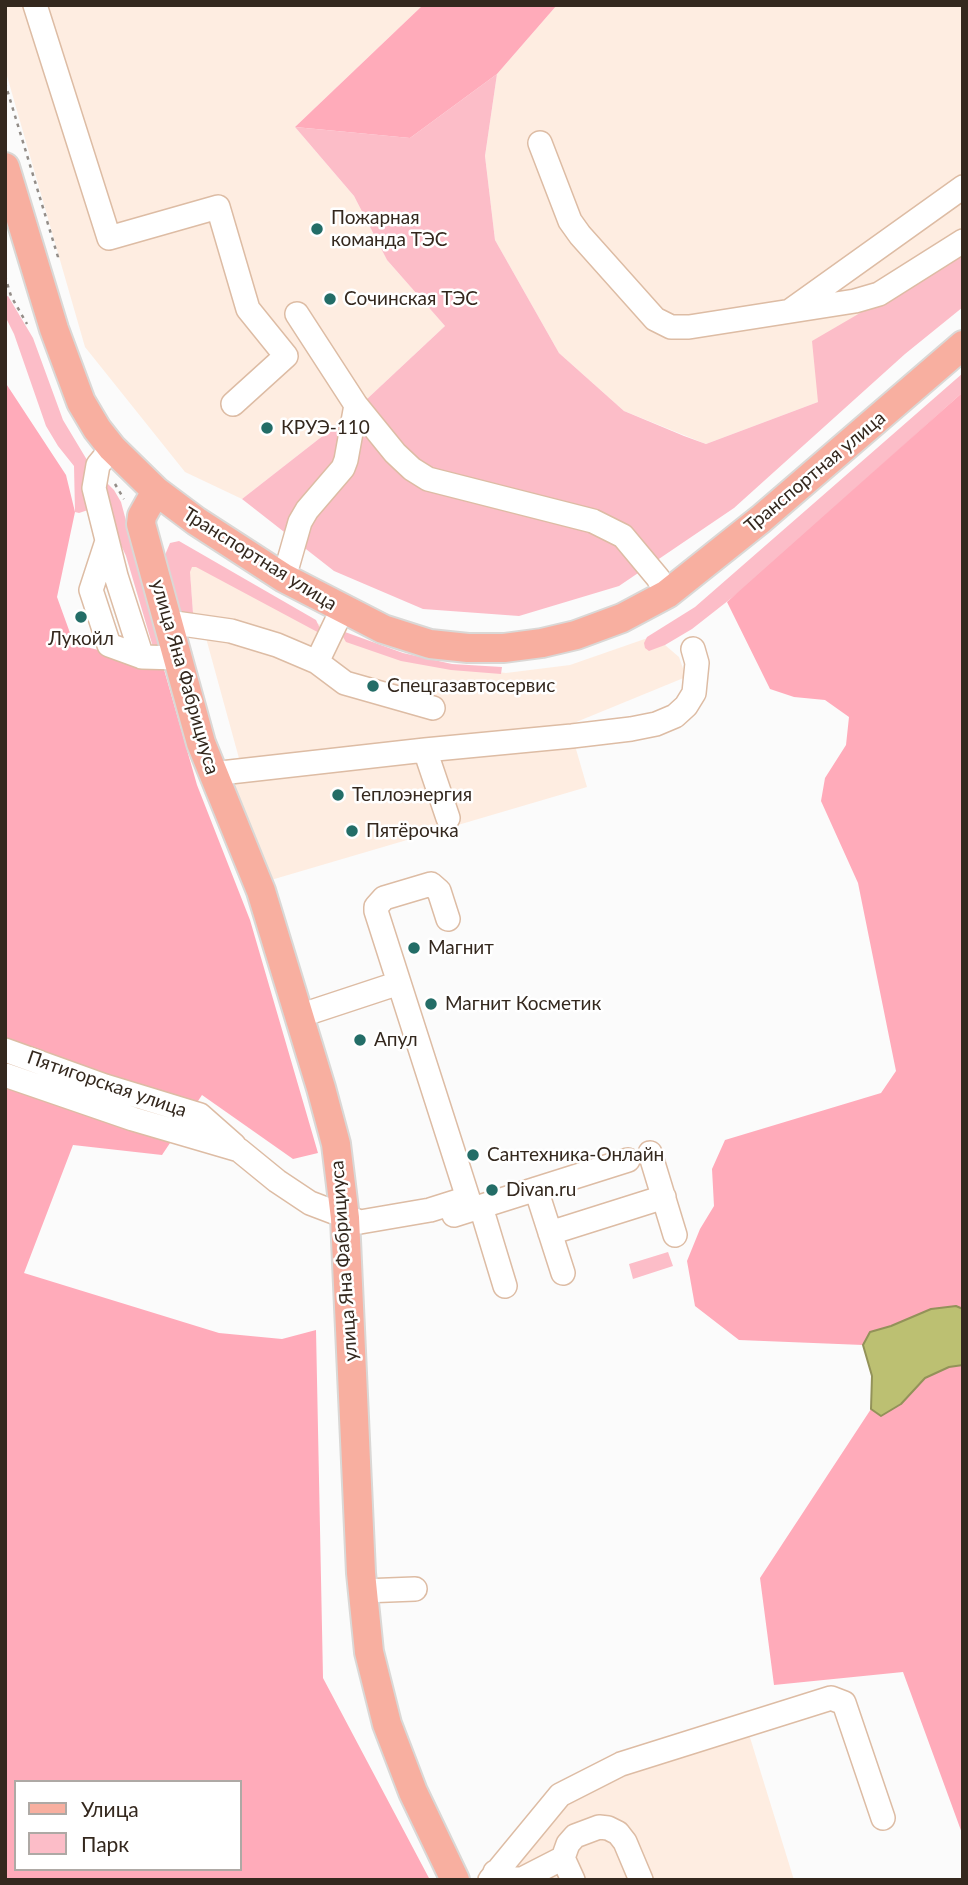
<!DOCTYPE html>
<meta charset="utf-8">
<style>
body{margin:0}
#map{position:relative;width:968px;height:1885px;overflow:hidden;background:#fbfbfb;font-family:Lato,sans-serif}
canvas{display:block}
.frame{position:absolute;inset:0;border:7px solid #34281e;pointer-events:none}
.legend{position:absolute;left:14px;top:1780px;width:228px;height:91px;box-sizing:border-box;background:#fff;border:2px solid #aea9a5;margin:0;padding:9px 12px;list-style:none;font-size:21px;color:#34281e}
.legend li{display:flex;align-items:center;gap:14px;height:35px}
.legend b{width:35px;border:2px solid #aea9a5}
</style>
<div id="map">
<canvas width="968" height="1885"></canvas>
<div class="frame"></div>
<ul class="legend">
<li><b style="height:9px;background:#f8afa0"></b>Улица</li>
<li><b style="height:19px;background:#fcbdc8"></b>Парк</li>
</ul>
</div>
<script>
const g = document.querySelector('canvas').getContext('2d');
g.lineJoin = 'round';
function fill(path, color) { g.fillStyle = color; g.fill(path, 'evenodd'); }
const shape = rows => new Path2D(rows.map(r => 'M' + r).join(''));
function trace(path, color, width, dash) { g.strokeStyle = color; g.lineWidth = width; g.lineCap = dash ? 'butt' : 'round'; g.setLineDash(dash || []); g.stroke(path); }
function write(font, color, halo, rows, align = 'center') {
  g.font = font + ' Lato,sans-serif'; g.lineWidth = 5; g.setLineDash([]); g.textBaseline = 'middle'; g.strokeStyle = halo; g.fillStyle = color; for (const [text, x, y, turn = 0] of rows) {
    g.save(); g.translate(x, y); g.rotate((+turn || 0) * Math.PI / 180); g.textAlign = isNaN(turn) ? turn : align; if (halo) g.strokeText(text, 0, 0); g.fillText(text, 0, 0); g.restore();
  }
}
fill(shape([
 [5,5,423,5,295,127,354,196,387,260,445,326,352,413,242,499,185,472,85,347,5,69],
 [557,5,963,5,963,253,818,402,706,444,624,411,559,353,495,240,485,156,497,74],
 [196,561,348,639,423,663,506,673,570,665,662,633,665,645,679,657,686,677,569,725,587,787,271,880,226,764,240,762,206,638,193,613,189,563],
 [748,1731,794,1880,501,1880,561,1806,599,1779]
]), '#feede1');
fill(shape([
 [497,74,485,156,495,240,559,353,624,411,684,436,706,444,818,402,812,341,963,253,963,307,905,354,734,508,619,586,519,616,423,609,334,571,242,499,352,413,445,326,387,260,354,196,295,127,410,138],
 [8,296,33,338,63,420,90,465,88,510,79,513,75,512,74,466,58,446,46,426,14,334,5,316,5,297],
 [963,373,963,392,752,582,692,629,665,645,649,651,645,648,644,643,647,637,695,607],
 [103,479,114,490,121,502,164,662,158,664,126,556,115,532],
 [179,541,316,620,323,635,196,567,192,567,190,572,193,613,181,613,165,555,170,543],
 [345,632,403,653,452,664,502,667,501,674,451,670,401,661,346,642,343,637],
 [668,1252,673,1266,633,1279,629,1264]
]), '#fcbdc8');
fill(shape([
 [423,5,557,5,497,74,410,138,295,127],
 [5,382,66,475,75,512,57,597,74,644,163,666,197,785,250,920,318,1153,293,1159,202,1095,162,1155,73,1145,24,1273,219,1333,282,1339,316,1330,323,1678,430,1880,5,1880],
 [16,1782,240,1782,240,1869,16,1869],
 [963,392,963,1309,956,1306,870,1332,863,1345,739,1340,695,1306,687,1261,700,1229,714,1206,712,1169,725,1140,881,1093,896,1071,858,883,821,801,825,778,846,745,849,717,825,700,794,697,770,689,727,602],
 [963,1365,963,1836,903,1672,774,1685,760,1578,871,1409,881,1416,901,1404,925,1378,949,1367]
]), '#ffabba');
const water = shape([
 [956,1306,963,1309,963,1365,949,1367,925,1378,901,1404,881,1416,871,1409,872,1376,863,1345,870,1332,891,1326,931,1309,956,1306]
]);
fill(water, '#bcc072');
trace(water, '#939259', 2);
const minor = shape([
 [35,5,109,238,218,207,248,309,286,356,233,404],
 [540,143,570,221,580,235,655,319,671,327,689,327,855,301,879,294,963,241],
 [791,310,963,187],
 [356,405,395,453,412,469,428,479,593,521,623,536,658,578,667,594],
 [112,448,98,465,94,488,116,576,142,657,179,658],
 [107,541,91,590,109,645,142,657],
 [284,578,300,522,307,510,343,468,346,460,356,405,297,314],
 [168,622,231,631,277,645,317,662,345,683,433,708],
 [317,662,342,610],
 [425,750,448,818],
 [212,774,425,750,572,736,631,729,656,724,675,716,686,706,694,693,697,663,693,649],
 [299,1016,399,983],
 [5,1050,105,1086,200,1115,234,1145],
 [5,1075,133,1119,239,1150,277,1181,310,1203,360,1222,430,1210,468,1198,376,911,376,907,384,898,431,884,439,891,448,919],
 [650,1153,675,1235],
 [536,1189,563,1273],
 [481,1207,505,1286],
 [454,1215,628,1160],
 [550,1233,664,1197],
 [363,1591,415,1589],
 [563,1858,573,1880],
 [495,1872,507,1879,522,1879,563,1858,568,1844,575,1836,599,1827,608,1828,618,1833,625,1842,641,1880],
 [490,1880,560,1795,621,1764,831,1698,844,1703,883,1818]
]);
const major = shape([
 [5,167,54,329,81,402,97,429,112,448,156,491,196,521,284,578,383,629,430,644,468,648,504,648,542,643,576,635,622,618,667,594,761,519,963,345],
 [156,491,142,516,141,524,201,743,261,891,321,1088,336,1144,345,1218,361,1573,369,1652,387,1724,413,1792,455,1880]
]);
trace(minor, '#ddbca4', 26);
trace(major, '#dad8d6', 32);
trace(shape([
 [5,83,58,257,57,262],
 [5,276,11,296,27,324],
 [115,484,124,499]
]), '#938d88', 2.5, [3.5, 5]);
trace(minor, '#fff', 23);
trace(major, '#f8afa0', 28);
for (const [x, y, r, color] of [
 [317,229,7,"#236d67"],
 [330,299,7,"#236d67"],
 [267,428,7,"#236d67"],
 [81,617,7,"#236d67"],
 [373,686,7,"#236d67"],
 [338,795,7,"#236d67"],
 [352,831,7,"#236d67"],
 [414,948,7,"#236d67"],
 [431,1004,7,"#236d67"],
 [360,1040,7,"#236d67"],
 [473,1155,7,"#236d67"],
 [492,1190,7,"#236d67"]
]) { const dot = new Path2D(); dot.arc(x, y, r, 0, 2 * Math.PI); g.fillStyle = color; g.fill(dot); trace(dot, '#fff', 2.5); }
write('19px', '#34281e', '#fff', [
 ["Пожарная",331,218],
 ["команда ТЭС",331,240],
 ["Сочинская ТЭС",344,299],
 ["КРУЭ-110",281,428],
 ["Лукойл",81,639,"center"],
 ["Спецгазавтосервис",387,686],
 ["Теплоэнергия",352,795],
 ["Пятёрочка",366,831],
 ["Магнит",428,948],
 ["Магнит Косметик",445,1004],
 ["Апул",374,1040],
 ["Сантехника-Онлайн",487,1155],
 ["Divan.ru",506,1190]
], 'left');
write('19px', '#34281e', '#fff', [
 ["Транспортная улица",815,472,-40],
 ["Транспортная улица",260,559,32],
 ["улица Яна Фабрициуса",185,677,74],
 ["Пятигорская улица",107,1084,19],
 ["улица Яна Фабрициуса",344,1261,-94]
]);
</script>
